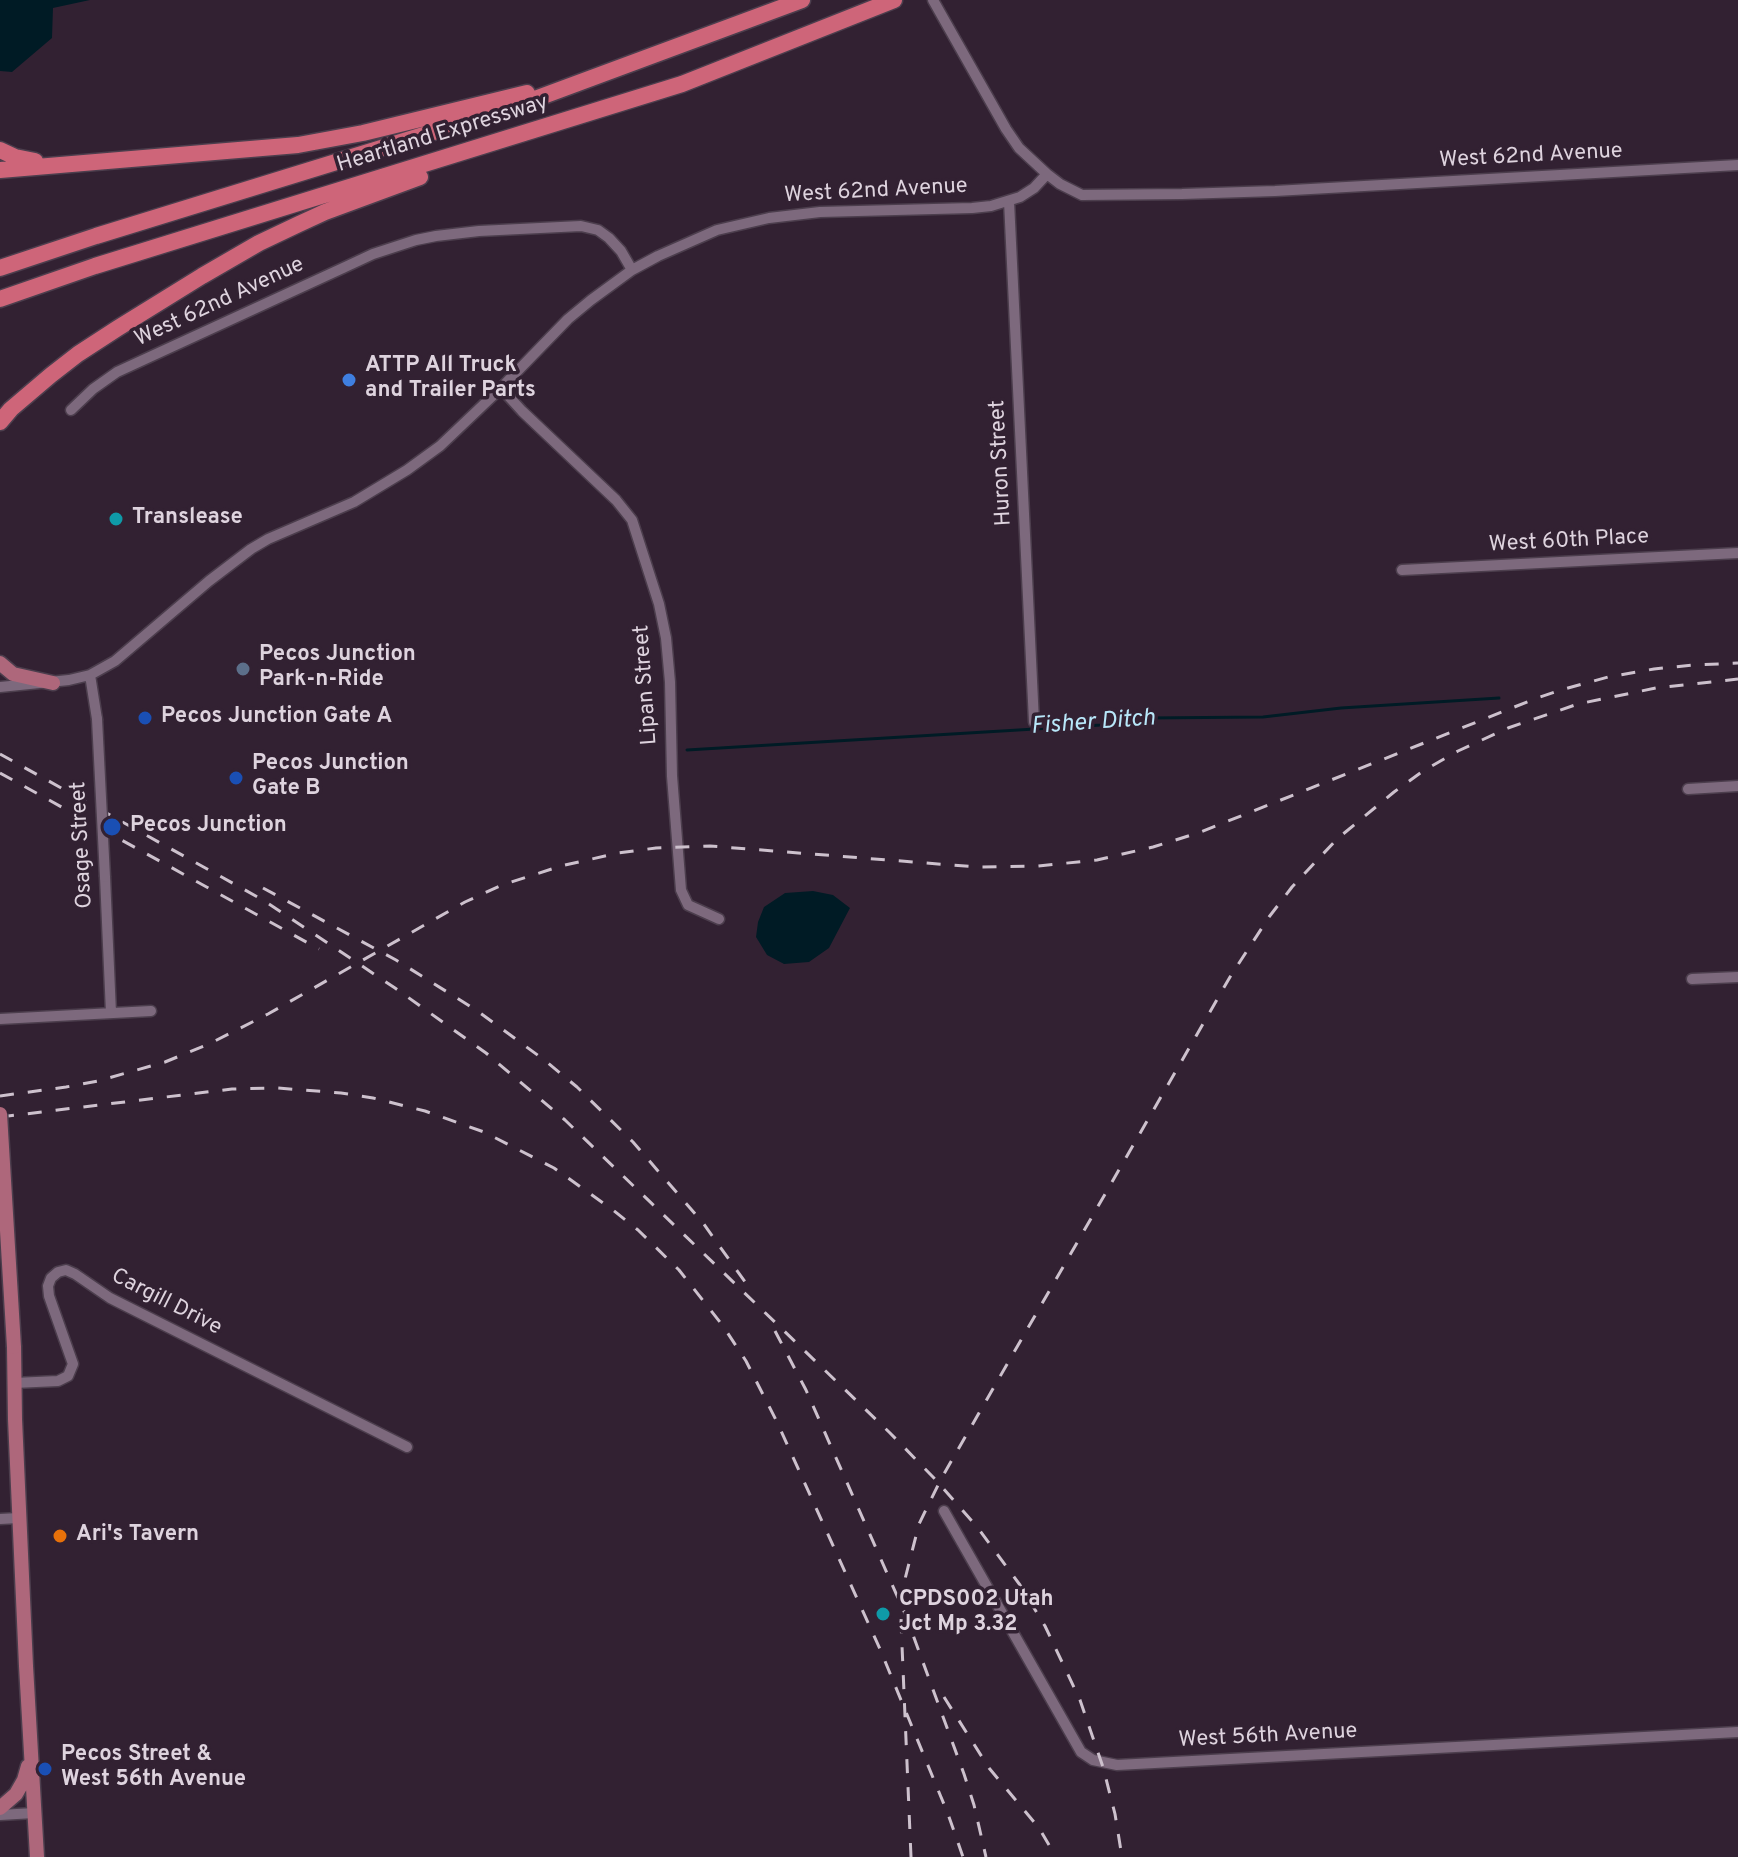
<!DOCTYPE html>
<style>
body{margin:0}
canvas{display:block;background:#322132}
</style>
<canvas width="1738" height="1857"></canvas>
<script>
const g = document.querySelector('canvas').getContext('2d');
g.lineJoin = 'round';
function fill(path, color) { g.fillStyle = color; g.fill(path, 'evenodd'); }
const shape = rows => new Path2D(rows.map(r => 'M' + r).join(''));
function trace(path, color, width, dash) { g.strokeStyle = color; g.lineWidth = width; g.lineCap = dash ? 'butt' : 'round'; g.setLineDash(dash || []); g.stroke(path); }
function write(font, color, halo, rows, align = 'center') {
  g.font = font + ' Overpass,sans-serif'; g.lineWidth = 7; g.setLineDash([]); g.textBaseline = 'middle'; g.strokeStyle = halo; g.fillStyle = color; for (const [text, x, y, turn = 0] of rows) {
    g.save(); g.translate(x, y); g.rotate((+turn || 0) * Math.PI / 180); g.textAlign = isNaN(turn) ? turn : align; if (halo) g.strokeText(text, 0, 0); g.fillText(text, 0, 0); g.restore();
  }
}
fill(shape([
 [0,0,90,0,53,8,52,38,12,72,0,71],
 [813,891,833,895,850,908,829,948,809,962,784,964,767,955,756,937,758,922,764,907,785,893]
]), '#001b25');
trace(shape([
 [687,750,1101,725,1147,718,1263,717,1341,708,1499,698]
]), '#001b25', 3);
const minor = shape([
 [933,0,1006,129,1019,148,1047,174,1060,184,1082,195,1182,194,1275,191,1738,165],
 [1009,201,1034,722],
 [501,388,522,411,616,500,632,520,659,604,666,638,670,682,672,776,681,890,688,905,719,919],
 [71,410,93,389,117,372,343,268,373,254,416,240,436,236,479,231,581,226,598,230,609,238,621,251,632,270],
 [1402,570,1738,553],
 [90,675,97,719],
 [0,687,69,680,90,675,115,661,209,581,251,549,268,539,354,502,407,470,440,446,501,388,568,319,591,300,632,270,658,256,717,230,769,218,820,212,972,208,991,206,1020,197,1034,188,1047,174],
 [1688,789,1738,786],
 [105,877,111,1013],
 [1692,979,1738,977],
 [0,1019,151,1011],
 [14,1383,58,1381,68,1376,73,1364,49,1296,48,1286,51,1278,58,1272,66,1270,75,1274,110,1298,407,1447],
 [944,1511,1081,1752,1093,1760,1117,1765,1738,1732],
 [0,1519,19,1518],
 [0,1815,34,1813]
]);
const major = shape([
 [0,663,13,674,53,683],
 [14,1347,15,1419,26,1666,37,1857],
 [0,1808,16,1794,24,1780,28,1766]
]);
const highway = shape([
 [0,150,15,157,35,161],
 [0,170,298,145,363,133,527,93],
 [0,268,96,236,508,109,802,0],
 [0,299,95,266,682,84,894,0],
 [0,422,11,409,51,375,78,354,118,328,202,276,259,243,299,224,325,212,420,177]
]);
trace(minor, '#4c3e4d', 13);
trace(major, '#4c3e4d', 17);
trace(highway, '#4c3e4d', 19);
trace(minor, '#7d697d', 10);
trace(major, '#ae677b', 14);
trace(highway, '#ce6579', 16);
trace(shape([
 [0,754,263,900,395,988,486,1053,565,1120,890,1433,935,1479,978,1528,1020,1585,1045,1626,1080,1700,1103,1767,1115,1814,1122,1857],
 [0,773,319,949],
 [263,888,396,960,476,1010,543,1059,577,1087,633,1142,703,1223,748,1286],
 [0,1096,66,1087,98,1081,165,1062,209,1044,268,1014,465,902,502,885,561,866,618,853,656,848,710,846,977,867,1038,866,1097,860,1153,847,1198,833,1537,698,1561,690,1608,677,1654,669,1694,665,1738,663],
 [0,1117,232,1089,278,1088,341,1093,373,1098,425,1111,484,1132,554,1168,613,1210,638,1230,679,1270,723,1326,746,1361,777,1422,880,1649,948,1814,963,1857],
 [775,1331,806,1390,906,1616,964,1774,974,1805,986,1857],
 [944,1697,989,1768,1039,1828,1056,1857],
 [911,1857,901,1622,904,1583,919,1524,941,1479,1230,977,1269,917,1292,887,1337,839,1394,792,1423,771,1458,751,1508,728,1578,704,1656,688,1738,679]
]), '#cdc1cd', 3, [14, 14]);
const minorBridge = shape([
 [97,719,105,877]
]);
const majorBridge = shape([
 [0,1114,14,1347]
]);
trace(minorBridge, '#4c3e4d', 13, []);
trace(majorBridge, '#4c3e4d', 17, []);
trace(minorBridge, '#7d697d', 10);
trace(majorBridge, '#ae677b', 14);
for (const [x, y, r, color] of [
 [349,380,8,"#3f7fe0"],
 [116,519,8,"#0f9aa8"],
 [243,669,8,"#5c6f8a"],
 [145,718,8,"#1a4fb4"],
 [236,778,8,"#1a4fb4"],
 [112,827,10,"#1a4fb4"],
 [60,1536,8,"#e8710a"],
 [883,1614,8,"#0f9aa8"],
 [45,1769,8,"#1a4fb4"]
]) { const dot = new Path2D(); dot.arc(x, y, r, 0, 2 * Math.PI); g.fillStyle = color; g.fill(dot); trace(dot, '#322132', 3); }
write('22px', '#ded3de', '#322132', [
 ["Heartland Expressway",443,135,-17],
 ["West 62nd Avenue",1531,157,-3],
 ["West 62nd Avenue",876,192,-3],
 ["West 62nd Avenue",220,303,-25],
 ["Huron Street",1002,463,-93],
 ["West 60th Place",1569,542,-3],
 ["Lipan Street",647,685,-94],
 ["Osage Street",83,845,-93],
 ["Cargill Drive",166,1303,27],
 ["West 56th Avenue",1268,1737,-3]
]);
write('bold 22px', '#ded3de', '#322132', [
 ["ATTP All Truck",365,367],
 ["and Trailer Parts",365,392],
 ["Translease",132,519],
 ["Pecos Junction",259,656],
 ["Park-n-Ride",259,681],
 ["Pecos Junction Gate A",161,718],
 ["Pecos Junction",252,765],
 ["Gate B",252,790],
 ["Pecos Junction",130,827],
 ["Ari's Tavern",76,1536],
 ["CPDS002 Utah",899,1601],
 ["Jct Mp 3.32",899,1626],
 ["Pecos Street &",61,1756],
 ["West 56th Avenue",61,1781]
], 'left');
write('italic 24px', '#b8e7f9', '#322132', [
 ["Fisher Ditch",1093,724,-4]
]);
</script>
